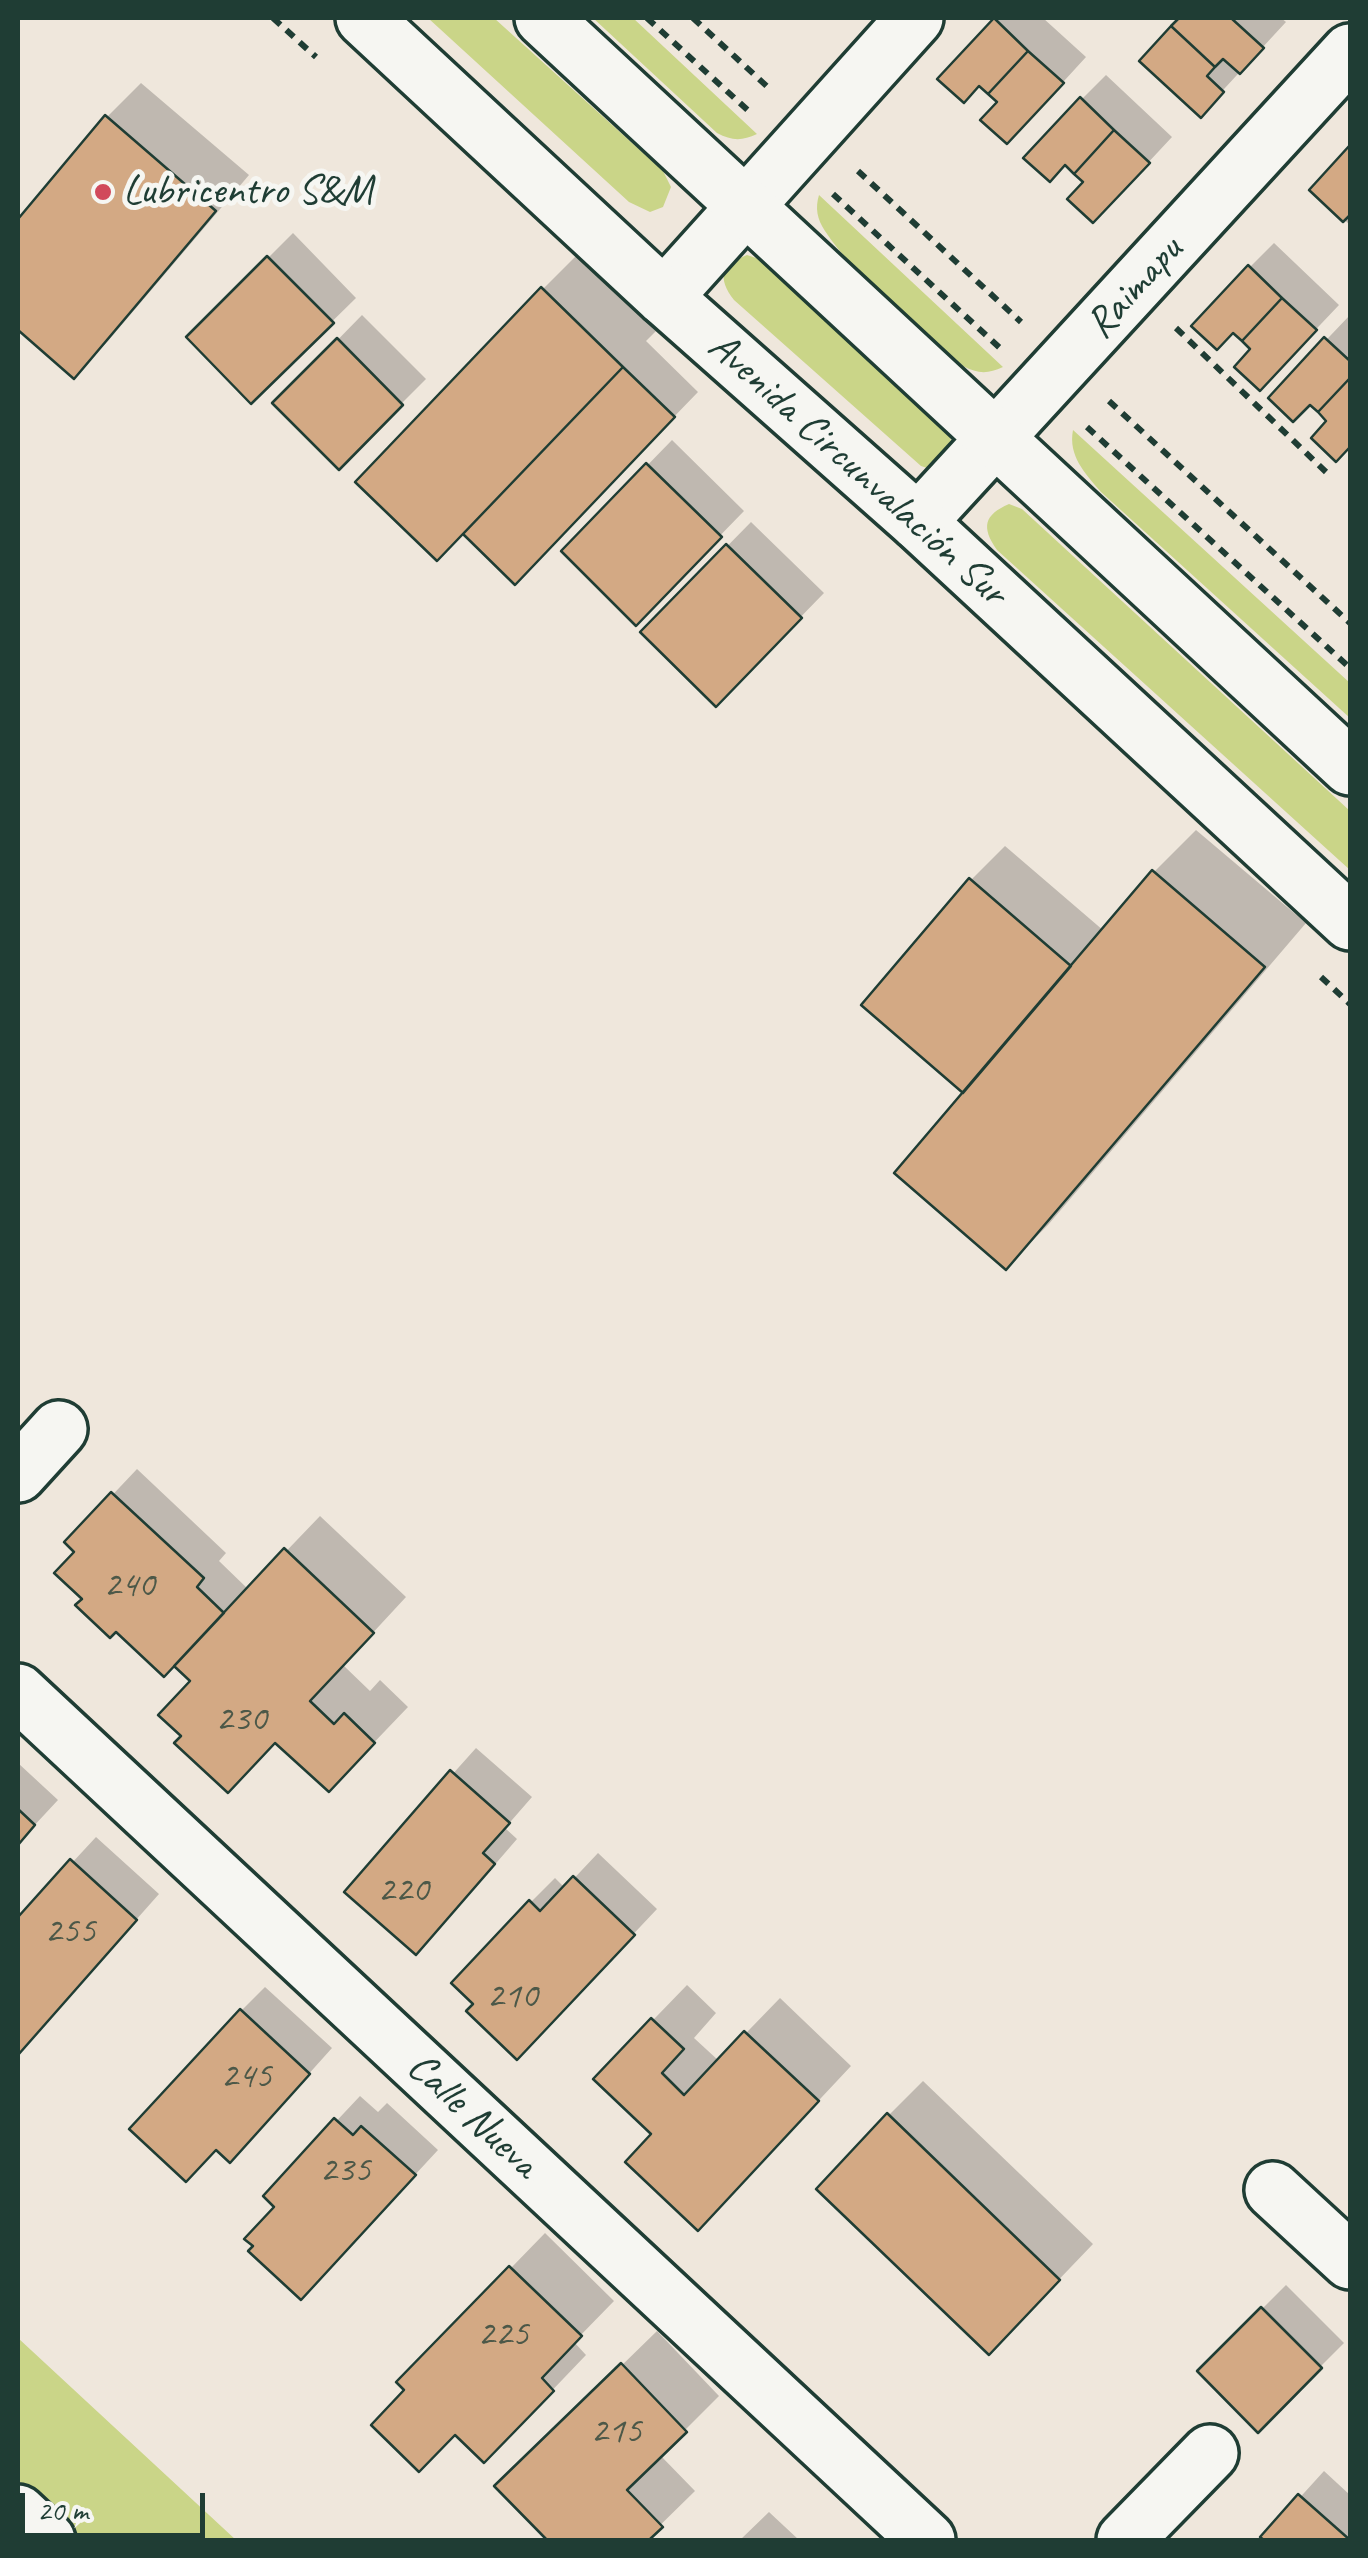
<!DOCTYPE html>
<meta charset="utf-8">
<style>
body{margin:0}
#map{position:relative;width:1368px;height:2558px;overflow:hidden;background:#efe7dc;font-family:Caveat,sans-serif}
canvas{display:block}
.frame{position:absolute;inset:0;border:20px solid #1f3d34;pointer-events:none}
.scale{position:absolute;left:20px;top:2493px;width:185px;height:45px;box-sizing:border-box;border:5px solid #1f3d34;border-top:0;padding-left:12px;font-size:30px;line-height:35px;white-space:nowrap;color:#1f3d34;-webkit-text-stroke:8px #f6f6f2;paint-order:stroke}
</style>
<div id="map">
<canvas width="1368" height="2558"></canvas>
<div class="frame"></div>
<div class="scale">20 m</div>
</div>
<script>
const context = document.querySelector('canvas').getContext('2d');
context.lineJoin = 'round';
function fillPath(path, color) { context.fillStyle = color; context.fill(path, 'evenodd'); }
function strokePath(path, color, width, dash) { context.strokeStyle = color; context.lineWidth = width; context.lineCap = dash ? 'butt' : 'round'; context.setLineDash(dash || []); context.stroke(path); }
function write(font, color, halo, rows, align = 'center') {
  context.font = font + ' Caveat,sans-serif'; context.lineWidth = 10; context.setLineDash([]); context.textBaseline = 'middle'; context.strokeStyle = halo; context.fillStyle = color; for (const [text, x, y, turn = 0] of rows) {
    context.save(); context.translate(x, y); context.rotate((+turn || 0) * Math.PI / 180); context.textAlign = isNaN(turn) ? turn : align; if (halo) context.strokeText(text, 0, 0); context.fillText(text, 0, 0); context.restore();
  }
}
fillPath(new Path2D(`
 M 428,18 L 494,18 L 663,171 L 671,187 L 663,207 L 650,212 L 629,202 Z
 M 593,18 L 633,18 L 757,134 C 742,141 732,141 717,133 Z
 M 819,195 L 1003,367 C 988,374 978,374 963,366 C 922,329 854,276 825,231 C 817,219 815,208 819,195 Z
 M 747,255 L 759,259 L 950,437 L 952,446 L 933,470 L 921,466 L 734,300 C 717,278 721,265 747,255 Z
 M 1073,430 L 1350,683 L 1350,718 L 1101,492 C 1085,473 1068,456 1073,430 Z
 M 1009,504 L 1022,509 L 1350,811 L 1350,870 L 997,550 C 981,527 984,515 1009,504 Z
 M 18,2338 L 236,2540 L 83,2540 L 18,2480 Z`), '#cad588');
fillPath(new Path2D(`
 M 998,18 L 1043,18 L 1086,57 L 1031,117 L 980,83 L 941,79 Z
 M 1182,18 L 1281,18 L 1286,22 L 1200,115 L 1142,61 Z
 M 1106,75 L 1172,137 L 1117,196 L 1086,182 L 1082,99 Z
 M 141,83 L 249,175 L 108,341 L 74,376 L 18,327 L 18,222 L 107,117 Z
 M 1350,149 L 1350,225 L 1312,190 Z
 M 293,233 L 356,298 L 251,401 L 189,337 Z
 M 1274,243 L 1339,305 L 1284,363 L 1253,349 L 1233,330 L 1250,267 Z
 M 577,255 L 656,331 L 646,341 L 698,392 L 515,581 L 463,531 L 543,289 Z
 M 362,315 L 426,379 L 339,466 L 276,403 Z
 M 1350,315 L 1350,444 L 1336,459 L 1330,421 L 1310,402 L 1271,398 Z
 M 672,440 L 744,511 L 636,622 L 564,551 Z
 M 751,522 L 824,593 L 716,704 L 643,632 Z
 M 1196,830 L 1306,923 L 1048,1225 L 1006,1267 L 966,1092 L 971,880 L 1005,846 L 1104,931 L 1154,872 Z
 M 137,1469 L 226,1553 L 219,1561 L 249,1590 L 320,1516 L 406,1597 L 343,1665 L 370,1691 L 380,1680 L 408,1707 L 363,1754 L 276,1740 L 185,1736 L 193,1681 L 174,1663 L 85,1599 L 78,1552 L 68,1542 Z
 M 476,1748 L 532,1797 L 505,1828 L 517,1839 L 440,1928 L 348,1891 Z
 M 18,1763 L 58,1800 L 18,1843 Z
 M 96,1837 L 159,1894 L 18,2053 L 18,1921 Z
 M 598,1853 L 657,1909 L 541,2032 L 531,1902 L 555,1878 L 565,1888 Z
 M 687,1985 L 716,2013 L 694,2038 L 719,2061 L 780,1998 L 851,2066 L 732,2193 L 596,2079 Z
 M 265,1987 L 332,2048 L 254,2135 L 241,2011 Z
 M 923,2081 L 1093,2244 L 1023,2317 L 889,2115 Z
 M 360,2096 L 378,2112 L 387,2103 L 438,2150 L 325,2272 L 266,2196 Z
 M 545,2233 L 614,2301 L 574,2342 L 586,2355 L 519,2425 L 456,2432 L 511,2268 Z
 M 1286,2285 L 1344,2343 L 1258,2429 L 1200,2371 Z
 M 657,2331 L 719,2396 L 660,2455 L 695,2491 L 645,2540 L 551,2540 L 498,2486 Z
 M 1324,2471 L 1350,2495 L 1350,2540 L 1268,2540 L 1264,2537 Z
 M 769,2512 L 799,2540 L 740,2540 Z`), '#0003');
const building = new Path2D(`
 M 994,18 L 1028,51 L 988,94 L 979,86 L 964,103 L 937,79 Z
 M 1179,18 L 1231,18 L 1264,48 L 1240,74 L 1223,59 L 1215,67 L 1171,26 Z
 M 1171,26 L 1215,67 L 1207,76 L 1224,92 L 1201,118 L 1139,61 Z
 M 1028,51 L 1064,83 L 1007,144 L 980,120 L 997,102 L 988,94 Z
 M 1080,97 L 1114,130 L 1074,174 L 1065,165 L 1050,182 L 1023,158 Z
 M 105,115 L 216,211 L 74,379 L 18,330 L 18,219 Z
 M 1114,130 L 1150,163 L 1093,223 L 1067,199 L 1083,182 L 1074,174 Z
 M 1350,145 L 1350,215 L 1343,222 L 1309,190 Z
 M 267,256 L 334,323 L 251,404 L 186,337 Z
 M 1248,265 L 1282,298 L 1242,341 L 1233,333 L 1217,350 L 1191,326 Z
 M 541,287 L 623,367 L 437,561 L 355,482 Z
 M 1282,298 L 1317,330 L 1260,391 L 1234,367 L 1250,349 L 1242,341 Z
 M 1324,337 L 1350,361 L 1350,378 L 1318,412 L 1310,405 L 1293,422 L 1268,398 Z
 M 337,338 L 403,405 L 339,470 L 272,403 Z
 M 623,367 L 675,417 L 515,585 L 463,534 Z
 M 1350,378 L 1350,447 L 1336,462 L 1311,438 L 1326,421 L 1318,412 Z
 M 646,463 L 722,537 L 636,626 L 561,551 Z
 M 726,544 L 802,618 L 716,707 L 640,632 Z
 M 1152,870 L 1265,967 L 1006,1270 L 894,1173 Z
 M 969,878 L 1071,966 L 963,1093 L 861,1005 Z
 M 111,1492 L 204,1578 L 197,1587 L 224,1613 L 164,1677 L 116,1632 L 110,1638 L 75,1605 L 82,1599 L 54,1573 L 74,1552 L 64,1542 Z
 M 284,1548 L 374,1633 L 310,1701 L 334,1724 L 344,1713 L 375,1743 L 329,1792 L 275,1743 L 228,1793 L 174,1743 L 181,1736 L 158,1715 L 190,1681 L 174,1666 Z
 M 450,1770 L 510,1823 L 483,1853 L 495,1864 L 416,1955 L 344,1892 Z
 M 18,1809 L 35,1825 L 18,1845 Z
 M 70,1859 L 137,1920 L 18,2055 L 18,1917 Z
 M 573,1876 L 635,1935 L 517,2060 L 466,2011 L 473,2004 L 451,1983 L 529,1900 L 540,1911 Z
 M 240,2009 L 310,2074 L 230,2163 L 216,2150 L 186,2182 L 129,2129 Z
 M 651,2018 L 684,2049 L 662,2073 L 684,2095 L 744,2031 L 819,2101 L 698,2231 L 625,2162 L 651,2134 L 593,2079 Z
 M 887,2113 L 1060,2280 L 989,2355 L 816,2189 Z
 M 334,2118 L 353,2135 L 361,2126 L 416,2175 L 301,2300 L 248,2251 L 253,2246 L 244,2239 L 274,2207 L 263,2196 Z
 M 509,2266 L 582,2336 L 542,2378 L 554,2391 L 484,2463 L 455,2435 L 419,2472 L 371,2425 L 404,2390 L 396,2382 Z
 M 1261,2307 L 1322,2368 L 1258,2433 L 1197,2371 Z
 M 621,2363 L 687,2432 L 627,2490 L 663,2527 L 649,2540 L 547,2540 L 494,2486 Z
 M 1298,2494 L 1350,2540 L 1264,2540 L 1260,2537 Z`);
fillPath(building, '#d3a984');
strokePath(building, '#1f3d34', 2.5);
const minor = new Path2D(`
 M 664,297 L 915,18
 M 918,522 L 1350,52
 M 18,1474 L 59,1429
 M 18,1692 L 927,2540
 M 1273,2190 L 1350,2261
 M 18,2513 L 47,2540
 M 1125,2540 L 1210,2453`);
const secondary = new Path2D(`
 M 364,18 L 664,297 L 918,522 L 1350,922
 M 543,18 L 1350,767`);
strokePath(minor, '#1f3d34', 62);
strokePath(secondary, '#1f3d34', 62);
strokePath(new Path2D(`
 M 273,18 L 316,57
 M 647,18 L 753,115
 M 693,18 L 772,91
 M 858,171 L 1021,322
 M 833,194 L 1000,348
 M 1176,328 L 1326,472
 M 1109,401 L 1350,623
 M 1087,427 L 1350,668
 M 1321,977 L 1350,1004`), '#1f3d34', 6, [10, 8]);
strokePath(minor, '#f6f6f2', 55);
strokePath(secondary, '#f6f6f2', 55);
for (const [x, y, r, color] of [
 [103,192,10,"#d1495b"]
]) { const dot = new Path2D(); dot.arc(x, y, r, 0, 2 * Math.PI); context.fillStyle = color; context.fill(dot); strokePath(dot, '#f6f6f2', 4); }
write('38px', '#4c5848', null, [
 ["240",129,1586],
 ["230",241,1720],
 ["220",403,1891],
 ["255",70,1932],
 ["210",512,1997],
 ["245",246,2077],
 ["235",345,2171],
 ["225",503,2335],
 ["215",616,2432]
]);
write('42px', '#1f3d34', '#f6f6f2', [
 ["Lubricentro S&M",123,192]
], 'left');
write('42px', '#1f3d34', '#f6f6f2', [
 ["Raimapu",1135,288,-48],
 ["Avenida Circunvalación Sur",857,470,42],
 ["Calle Nueva",472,2116,43]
]);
</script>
